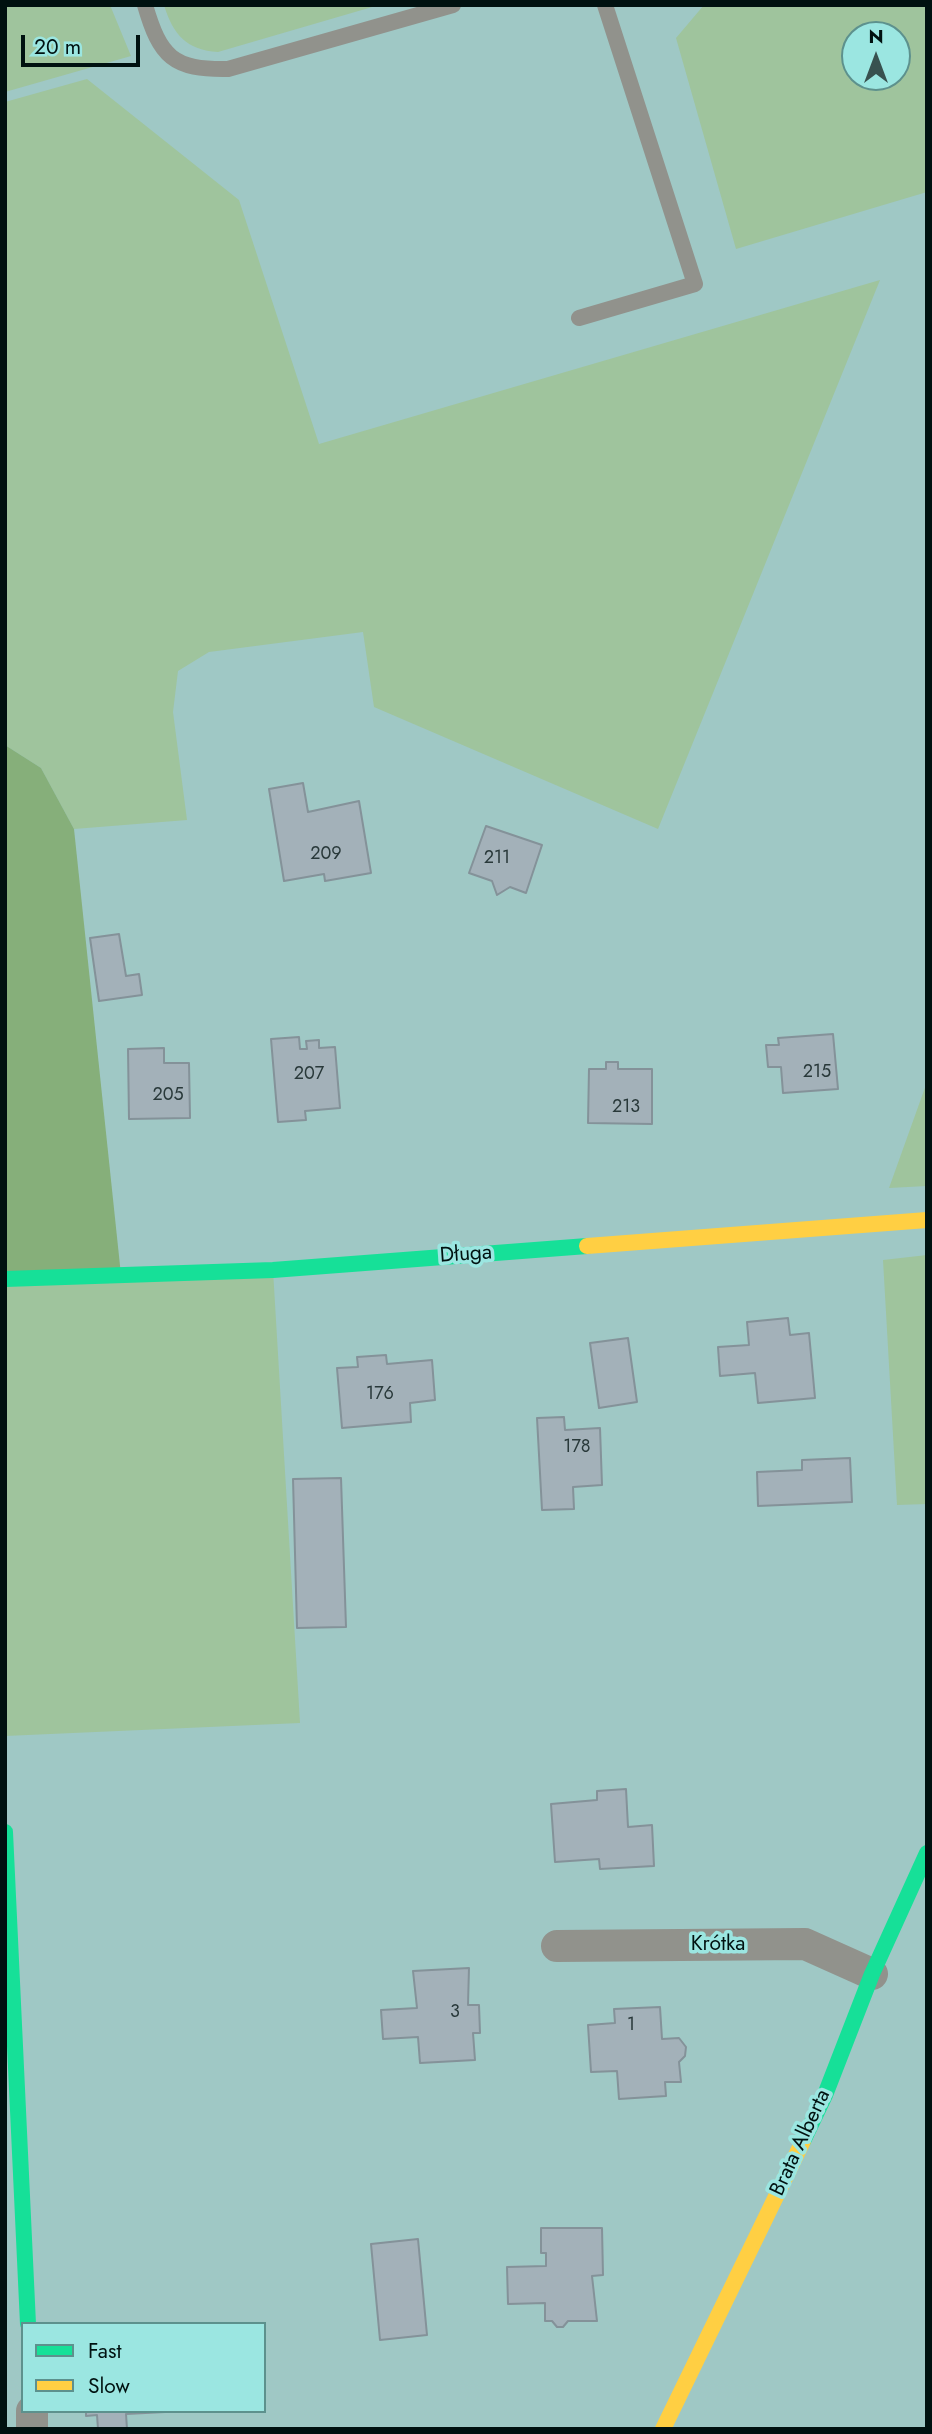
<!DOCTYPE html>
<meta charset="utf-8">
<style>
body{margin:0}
#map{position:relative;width:932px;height:2434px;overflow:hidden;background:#9fc8c5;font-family:Jost,sans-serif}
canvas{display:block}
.frame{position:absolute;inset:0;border:7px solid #001110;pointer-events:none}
.legend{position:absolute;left:21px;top:2322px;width:245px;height:91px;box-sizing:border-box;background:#9be6e1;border:2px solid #5d918d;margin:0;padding:9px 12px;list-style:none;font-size:21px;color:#001110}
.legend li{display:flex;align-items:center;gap:14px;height:35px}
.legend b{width:35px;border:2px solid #5d918d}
.north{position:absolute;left:841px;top:21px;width:70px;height:70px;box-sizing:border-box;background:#9be6e1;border:2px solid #5d918d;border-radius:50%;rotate:0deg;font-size:19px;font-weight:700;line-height:28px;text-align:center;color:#001110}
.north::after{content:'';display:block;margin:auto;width:24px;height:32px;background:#38514f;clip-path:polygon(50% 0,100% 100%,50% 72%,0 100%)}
.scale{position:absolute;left:21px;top:35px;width:119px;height:32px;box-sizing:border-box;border:4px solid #001110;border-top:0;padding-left:9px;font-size:21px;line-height:24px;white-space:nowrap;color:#001110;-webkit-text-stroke:5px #9be6e1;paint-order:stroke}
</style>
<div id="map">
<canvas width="932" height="2434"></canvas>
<div class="frame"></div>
<ul class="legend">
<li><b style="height:9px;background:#16e098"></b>Fast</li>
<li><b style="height:9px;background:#ffcf43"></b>Slow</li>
</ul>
<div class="north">N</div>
<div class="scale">20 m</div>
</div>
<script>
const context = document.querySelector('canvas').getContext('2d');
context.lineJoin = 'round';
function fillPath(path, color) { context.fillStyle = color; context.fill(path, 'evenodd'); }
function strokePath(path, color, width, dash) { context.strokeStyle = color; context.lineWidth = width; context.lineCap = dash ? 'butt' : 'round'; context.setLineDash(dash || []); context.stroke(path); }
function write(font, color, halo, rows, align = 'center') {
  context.font = font + ' Jost,sans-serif'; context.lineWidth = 7; context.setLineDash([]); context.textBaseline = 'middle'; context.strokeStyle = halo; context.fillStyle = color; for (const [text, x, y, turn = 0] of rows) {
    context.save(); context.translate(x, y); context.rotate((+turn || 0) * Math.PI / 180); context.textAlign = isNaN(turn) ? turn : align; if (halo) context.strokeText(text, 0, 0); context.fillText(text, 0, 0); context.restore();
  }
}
fillPath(new Path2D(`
 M 5,5 L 110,5 L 131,56 L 5,92 Z
 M 164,5 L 379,5 L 218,52 C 187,50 173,35 164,5 Z
 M 704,5 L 927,5 L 927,192 L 736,249 L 676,38 ZM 855,35 L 897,35 L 897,77 L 855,77 Z
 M 87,79 L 239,200 L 319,444 L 880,280 L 658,829 L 374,707 L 363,632 L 209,652 L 178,671 L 173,712 L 187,820 L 74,829 L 41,768 L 5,745 L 5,102 Z
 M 927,1082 L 927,1186 L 889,1188 Z
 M 927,1255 L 927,1504 L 897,1505 L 883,1260 Z
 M 273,1270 L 300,1723 L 5,1736 L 5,1279 Z`), '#9fc49d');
fillPath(new Path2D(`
 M 5,745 L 41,768 L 74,829 L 121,1275 L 7,1279 Z`), '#86af7a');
const building = new Path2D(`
 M 303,783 L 308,812 L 359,801 L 371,873 L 325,881 L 324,874 L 284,881 L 269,789 Z
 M 486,826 L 542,845 L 526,893 L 510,887 L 497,895 L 492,881 L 469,873 Z
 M 119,934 L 126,976 L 139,974 L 142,995 L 99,1001 L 90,938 Z
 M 833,1034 L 838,1089 L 783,1093 L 781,1067 L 768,1067 L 766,1045 L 779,1045 L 778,1038 Z
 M 299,1037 L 300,1049 L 307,1049 L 306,1041 L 319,1040 L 319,1048 L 335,1047 L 340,1108 L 305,1111 L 306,1120 L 278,1122 L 271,1039 Z
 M 164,1048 L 164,1063 L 189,1063 L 190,1118 L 129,1119 L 128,1049 Z
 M 606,1062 L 618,1062 L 618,1069 L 652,1069 L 652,1124 L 588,1123 L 589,1069 L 606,1069 Z
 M 788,1318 L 790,1335 L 809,1333 L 815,1398 L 758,1403 L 755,1373 L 720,1376 L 718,1347 L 749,1345 L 747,1322 Z
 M 628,1338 L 637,1402 L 599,1408 L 590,1343 Z
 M 386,1355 L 387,1364 L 432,1360 L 435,1400 L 410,1403 L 411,1422 L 342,1428 L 337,1368 L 358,1367 L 357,1357 Z
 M 564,1417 L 565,1430 L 600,1428 L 602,1485 L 573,1487 L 574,1509 L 542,1510 L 537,1418 Z
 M 850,1458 L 852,1502 L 758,1506 L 757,1472 L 802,1470 L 802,1460 Z
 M 341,1478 L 346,1627 L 297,1628 L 293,1479 Z
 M 626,1789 L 628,1827 L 652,1825 L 654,1866 L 600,1869 L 599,1859 L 555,1862 L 551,1804 L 597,1800 L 597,1791 Z
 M 469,1968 L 468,2005 L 479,2005 L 480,2033 L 473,2033 L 475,2060 L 420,2063 L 418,2037 L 383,2039 L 381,2010 L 417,2008 L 413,1971 Z
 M 660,2007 L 662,2039 L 679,2038 L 686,2047 L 685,2056 L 679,2062 L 681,2082 L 665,2082 L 666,2096 L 619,2099 L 617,2071 L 591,2072 L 588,2025 L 615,2023 L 614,2009 Z
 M 541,2228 L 602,2228 L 603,2275 L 592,2276 L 597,2321 L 568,2321 L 563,2327 L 557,2327 L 552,2321 L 545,2321 L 545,2303 L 508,2304 L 507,2267 L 546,2266 L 546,2253 L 541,2253 Z
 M 418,2239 L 427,2335 L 380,2340 L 371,2244 Z
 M 86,2411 L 165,2411 L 165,2412 L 126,2414 L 127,2429 L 98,2429 L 97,2415 L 86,2416 Z`);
fillPath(building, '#a3b1b9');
strokePath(building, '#849299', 2);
strokePath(new Path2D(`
 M 145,5 C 160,57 173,70 228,69 L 453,5
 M 579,318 L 695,284 L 605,5`), '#91928c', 16);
strokePath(new Path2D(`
 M 557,1946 L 805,1944 L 872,1974
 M 32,2411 L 32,2429`), '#91928c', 32);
strokePath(new Path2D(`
 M 5,1279 L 273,1270 L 587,1246
 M 5,1832 L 28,2324
 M 803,2141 L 825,2095 L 872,1974 L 927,1853`), '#16e098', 16);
strokePath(new Path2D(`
 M 587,1246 L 927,1220
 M 663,2429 L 803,2141`), '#ffcf43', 16);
write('18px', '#29393a', null, [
 ["209",326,855],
 ["211",497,859],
 ["215",817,1073],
 ["207",309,1075],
 ["205",168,1096],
 ["213",626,1108],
 ["176",380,1395],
 ["178",577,1448],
 ["3",455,2013],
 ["1",631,2026]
]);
write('21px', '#001110', '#9be6e1', [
 ["Długa",466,1255,-4],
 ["Krótka",718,1945],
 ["Brata Alberta",801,2143,-65]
]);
</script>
